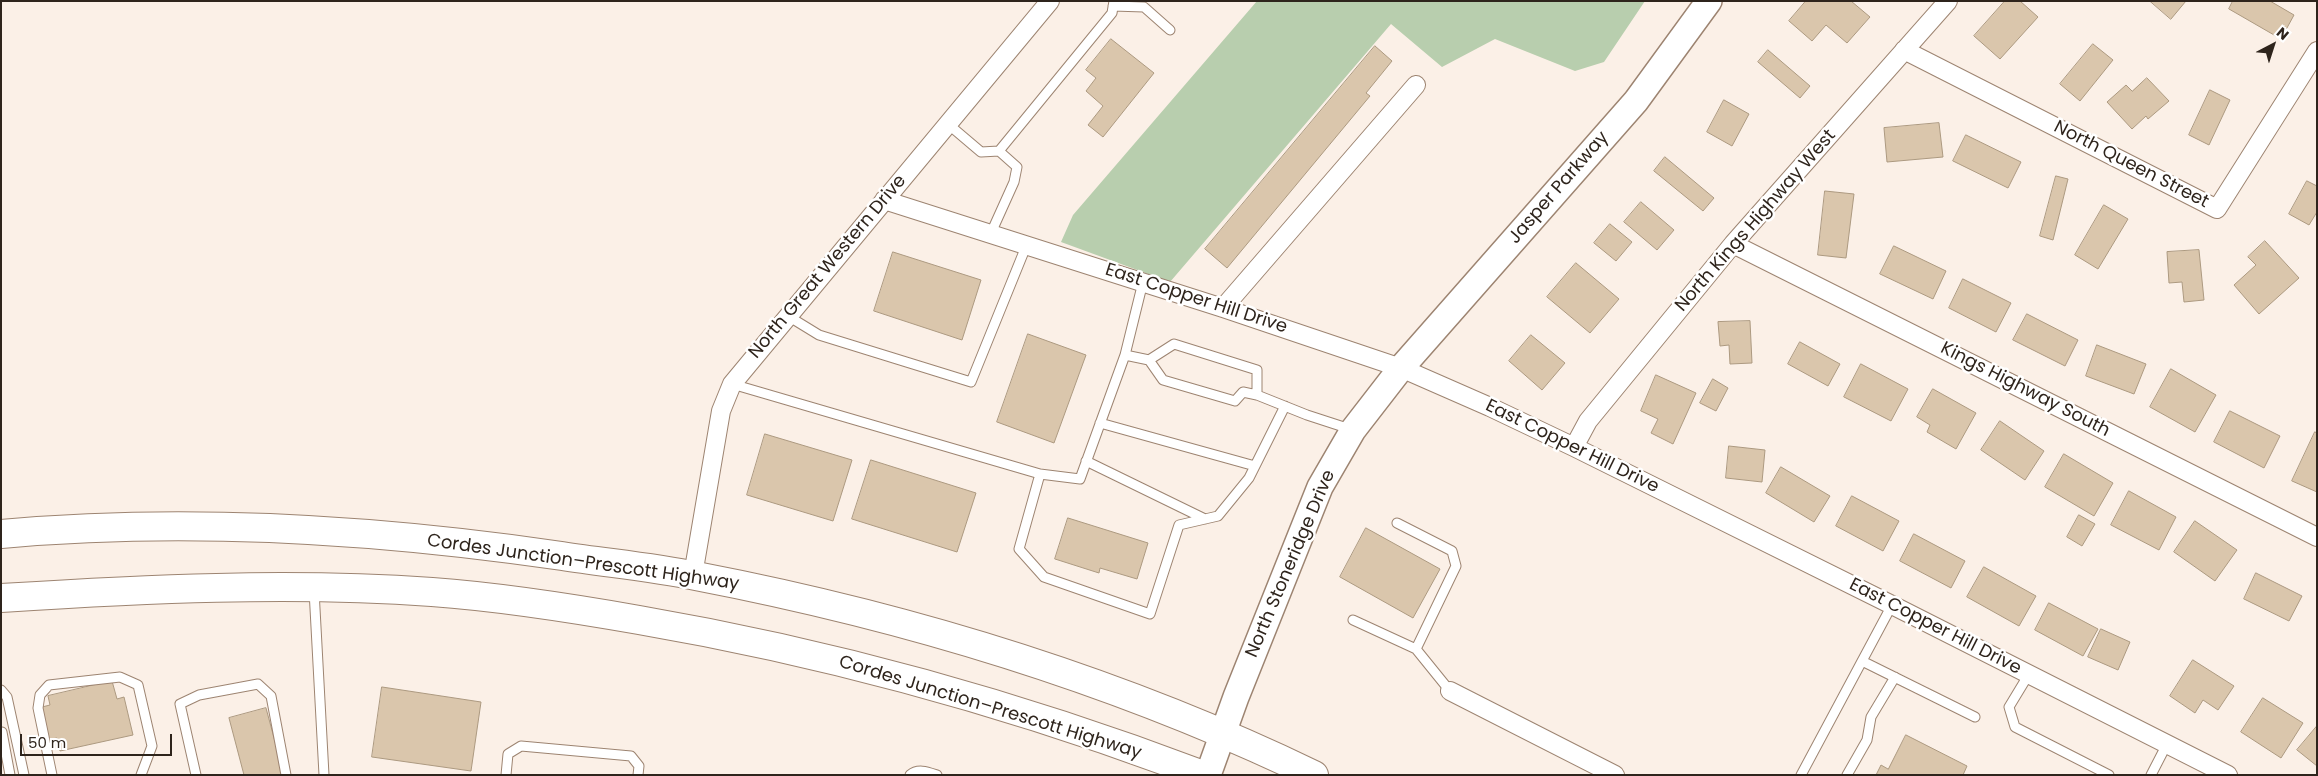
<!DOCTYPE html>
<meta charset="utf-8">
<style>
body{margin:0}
#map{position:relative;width:2318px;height:776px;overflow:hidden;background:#fbf0e7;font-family:Poppins,sans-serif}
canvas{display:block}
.frame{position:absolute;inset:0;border:2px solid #2e241c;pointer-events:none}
.north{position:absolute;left:2248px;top:20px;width:50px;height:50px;-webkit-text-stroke:4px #fff;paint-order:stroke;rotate:40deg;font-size:14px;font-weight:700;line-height:20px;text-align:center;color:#2e241c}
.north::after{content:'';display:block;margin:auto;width:18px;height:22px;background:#2e241c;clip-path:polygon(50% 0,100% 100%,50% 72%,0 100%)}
.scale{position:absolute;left:20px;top:734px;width:152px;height:22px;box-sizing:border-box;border:2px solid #2e241c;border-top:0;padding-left:6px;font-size:15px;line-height:18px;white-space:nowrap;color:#2e241c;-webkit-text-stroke:4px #fff;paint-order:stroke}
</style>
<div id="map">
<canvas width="2318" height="776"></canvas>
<div class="frame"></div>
<div class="north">N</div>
<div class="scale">50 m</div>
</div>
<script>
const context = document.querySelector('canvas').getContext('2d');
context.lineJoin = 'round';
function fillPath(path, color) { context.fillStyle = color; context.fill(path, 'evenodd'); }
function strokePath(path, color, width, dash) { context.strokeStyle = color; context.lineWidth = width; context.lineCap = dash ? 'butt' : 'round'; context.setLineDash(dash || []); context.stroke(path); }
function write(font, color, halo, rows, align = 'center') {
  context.font = font + ' Poppins,sans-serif'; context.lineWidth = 5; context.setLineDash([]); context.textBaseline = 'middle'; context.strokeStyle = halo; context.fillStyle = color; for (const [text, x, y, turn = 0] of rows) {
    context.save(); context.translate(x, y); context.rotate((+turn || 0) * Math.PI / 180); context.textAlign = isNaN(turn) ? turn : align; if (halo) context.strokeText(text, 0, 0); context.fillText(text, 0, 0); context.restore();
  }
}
fillPath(new Path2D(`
 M 1257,1 L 1645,1 L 1604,62 L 1575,71 L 1495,39 L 1442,67 L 1391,24 L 1170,282 L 1061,242 L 1073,215 Z`), '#b8ceae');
const building = new Path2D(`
 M 1806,1 L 1851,1 L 1870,17 L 1847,43 L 1826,25 L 1812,41 L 1789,21 Z
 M 2005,1 L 2020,1 L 2038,17 L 2000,59 L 1974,36 Z
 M 2150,1 L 2186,1 L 2171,19 Z
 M 2233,1 L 2270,1 L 2294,15 L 2281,39 L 2229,9 Z
 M 1111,39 L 1154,73 L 1103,137 L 1088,125 L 1103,106 L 1086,91 L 1096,78 L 1086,70 Z
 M 2093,44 L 2113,60 L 2080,101 L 2060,84 Z
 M 1375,46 L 1392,61 L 1366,93 L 1370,96 L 1227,268 L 1205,249 Z
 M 1768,50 L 1810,86 L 1800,98 L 1758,62 Z
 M 2147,78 L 2169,101 L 2148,119 L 2146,116 L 2132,129 L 2107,102 L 2126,85 L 2132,91 Z
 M 2210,90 L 2230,100 L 2209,145 L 2189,135 Z
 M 1724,100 L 1749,114 L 1732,146 L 1707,132 Z
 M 1939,123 L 1943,157 L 1887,162 L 1884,128 Z
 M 1966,135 L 2021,162 L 2008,188 L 1953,161 Z
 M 1665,157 L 1714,198 L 1703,211 L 1654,171 Z
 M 2056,176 L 2068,179 L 2053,240 L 2040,236 Z
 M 2307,181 L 2317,186 L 2317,212 L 2309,225 L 2289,214 Z
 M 1825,191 L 1854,194 L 1846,258 L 1818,255 Z
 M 1641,202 L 1674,230 L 1657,250 L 1624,222 Z
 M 2104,205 L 2128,219 L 2098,269 L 2075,255 Z
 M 1610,224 L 1632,242 L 1616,261 L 1594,243 Z
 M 2265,241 L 2299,278 L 2259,314 L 2234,285 L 2256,265 L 2248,257 Z
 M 1894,246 L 1946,271 L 1933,299 L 1880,274 Z
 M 2199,250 L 2204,300 L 2184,302 L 2182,282 L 2169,283 L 2167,252 Z
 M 893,252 L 981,280 L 962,340 L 874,311 Z
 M 1576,263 L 1619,299 L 1590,333 L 1547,297 Z
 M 1963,279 L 2011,303 L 1996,332 L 1949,308 Z
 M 2027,314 L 2078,340 L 2065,366 L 2013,340 Z
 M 1750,321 L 1752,363 L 1730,364 L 1729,345 L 1720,346 L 1718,322 Z
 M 1028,334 L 1086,355 L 1054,443 L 997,422 Z
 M 1531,335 L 1565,363 L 1542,390 L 1509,361 Z
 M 1800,342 L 1840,364 L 1828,386 L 1788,364 Z
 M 2097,345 L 2146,364 L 2134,394 L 2086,376 Z
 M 1861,364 L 1908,389 L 1891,421 L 1844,397 Z
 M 2171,369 L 2216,395 L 2195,432 L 2150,407 Z
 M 1656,375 L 1696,393 L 1673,444 L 1651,433 L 1658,419 L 1641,411 Z
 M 1713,379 L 1728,388 L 1716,411 L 1700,403 Z
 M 1933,389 L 1976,413 L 1956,449 L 1927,432 L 1930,425 L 1917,417 Z
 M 2230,411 L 2280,436 L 2264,468 L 2214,442 Z
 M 2000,421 L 2044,451 L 2025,480 L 1981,450 Z
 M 2315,432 L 2317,433 L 2317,492 L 2292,481 Z
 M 765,434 L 852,460 L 833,521 L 747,495 Z
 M 1729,446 L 1765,450 L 1762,482 L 1726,478 Z
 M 2064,454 L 2113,483 L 2094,516 L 2045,487 Z
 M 871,460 L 976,493 L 957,552 L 852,519 Z
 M 1781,467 L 1830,496 L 1814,522 L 1766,493 Z
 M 2129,491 L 2176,517 L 2159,550 L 2111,525 Z
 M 1852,496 L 1899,521 L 1883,551 L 1836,526 Z
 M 2079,515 L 2095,524 L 2082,546 L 2067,537 Z
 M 1068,518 L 1148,543 L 1137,579 L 1100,568 L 1099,573 L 1055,559 Z
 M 2195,521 L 2237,550 L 2215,581 L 2174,552 Z
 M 1366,528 L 1440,569 L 1413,618 L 1340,577 Z
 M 1914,534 L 1965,561 L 1951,588 L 1900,561 Z
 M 1984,567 L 2036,596 L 2019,626 L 1967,597 Z
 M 2256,573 L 2302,596 L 2289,621 L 2244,599 Z
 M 2049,603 L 2098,629 L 2083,656 L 2035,630 Z
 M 2101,629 L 2130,642 L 2118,670 L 2088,657 Z
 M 2193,660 L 2234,686 L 2218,710 L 2203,700 L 2195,713 L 2170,696 Z
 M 112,681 L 117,699 L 124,697 L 133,735 L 60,751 L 57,738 L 46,740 L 38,708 L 50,705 L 48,696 Z
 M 382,687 L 481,702 L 471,771 L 372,757 Z
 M 2263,698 L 2303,723 L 2281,758 L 2241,732 Z
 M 266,708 L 284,775 L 244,775 L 229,718 Z
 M 2317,726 L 2317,766 L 2297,750 Z
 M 1906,735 L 1967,766 L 1963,775 L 1876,775 L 1881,765 L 1888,769 Z`);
fillPath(building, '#dac6ac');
strokePath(building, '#ac9980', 1);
const lane = new Path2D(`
 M 1113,6 L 1144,7 L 1170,30
 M 948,124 L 981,152 L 999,151 L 1112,13 L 1114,1
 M 991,233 L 1014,182 L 1017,167 L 999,151
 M 1143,282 L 1125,355 L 1149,360 L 1174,344 L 1257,370 L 1257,395 L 1307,415 L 1350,429
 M 788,316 L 819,335 L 971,382 L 1027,244
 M 1125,355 L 1080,479 L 1040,474 L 1019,549 L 1044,577 L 1150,614 L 1179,525 L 1218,516 L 1249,478 L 1285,406
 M 1149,360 L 1163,380 L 1235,401 L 1243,392 L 1257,395
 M 732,384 L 1040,474
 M 1100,423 L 1255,466
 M 1086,461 L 1205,519
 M 1397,523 L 1452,551 L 1456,566 L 1416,649 L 1450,691
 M 314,590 L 324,775
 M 1353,620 L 1416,649
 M 1862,661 L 1975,717
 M 2029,674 L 2009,707 L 2015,727 L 2109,775
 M 1,690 L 7,697 L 24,775
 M 2,732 L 10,775
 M 52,775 L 38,708 L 40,695 L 49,685 L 120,677 L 138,685 L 152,746 L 141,775
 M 196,775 L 180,704 L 199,695 L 258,684 L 271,696 L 286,775
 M 506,775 L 508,754 L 521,746 L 631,756 L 639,766 L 638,775
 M 910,775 C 918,768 928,772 937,775
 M 1801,775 L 1892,605
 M 1847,775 L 1867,740 L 1871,717 L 1895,677
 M 2151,775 L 2167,744`);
const street = new Path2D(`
 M 1904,50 L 2217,209 L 2317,51
 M 884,200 L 1223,308 L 1401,368 L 1490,407 L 1574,447 L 1892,605 L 2228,775
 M 1733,244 L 2317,537
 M 1223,308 L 1416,85
 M 1574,447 L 1588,421 L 1733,244 L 1948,1
 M 693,575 L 721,411 L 732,384 L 1050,1
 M 1450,691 L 1615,775`);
const secondary = new Path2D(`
 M 1208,775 L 1236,697 L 1320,487 L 1353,430 L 1401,368 L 1636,101 L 1709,1`);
const primary = new Path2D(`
 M 1,534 C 188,517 377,529 562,556 C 607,563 652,567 696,576 C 909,617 1119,681 1314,775
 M 1,598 C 144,589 289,582 432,592 C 501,597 571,608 639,620 C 831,653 1021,706 1203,775`);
strokePath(lane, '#9d8471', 11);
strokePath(street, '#9d8471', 20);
strokePath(secondary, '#9d8471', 28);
strokePath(primary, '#9d8471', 30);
strokePath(lane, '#fff', 9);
strokePath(street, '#fff', 18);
strokePath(secondary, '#fff', 25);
strokePath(primary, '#fff', 28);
write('18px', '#2e241c', '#fff', [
 ["North Queen Street",2131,165,27],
 ["Jasper Parkway",1559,188,-49],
 ["North Kings Highway West",1756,221,-49],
 ["North Great Western Drive",828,267,-50],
 ["East Copper Hill Drive",1196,299,18],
 ["Kings Highway South",2025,390,27],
 ["East Copper Hill Drive",1572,447,26],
 ["Cordes Junction–Prescott Highway",583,563,8],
 ["North Stoneridge Drive",1291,564,-67],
 ["East Copper Hill Drive",1935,627,27],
 ["Cordes Junction–Prescott Highway",990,708,17]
]);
</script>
